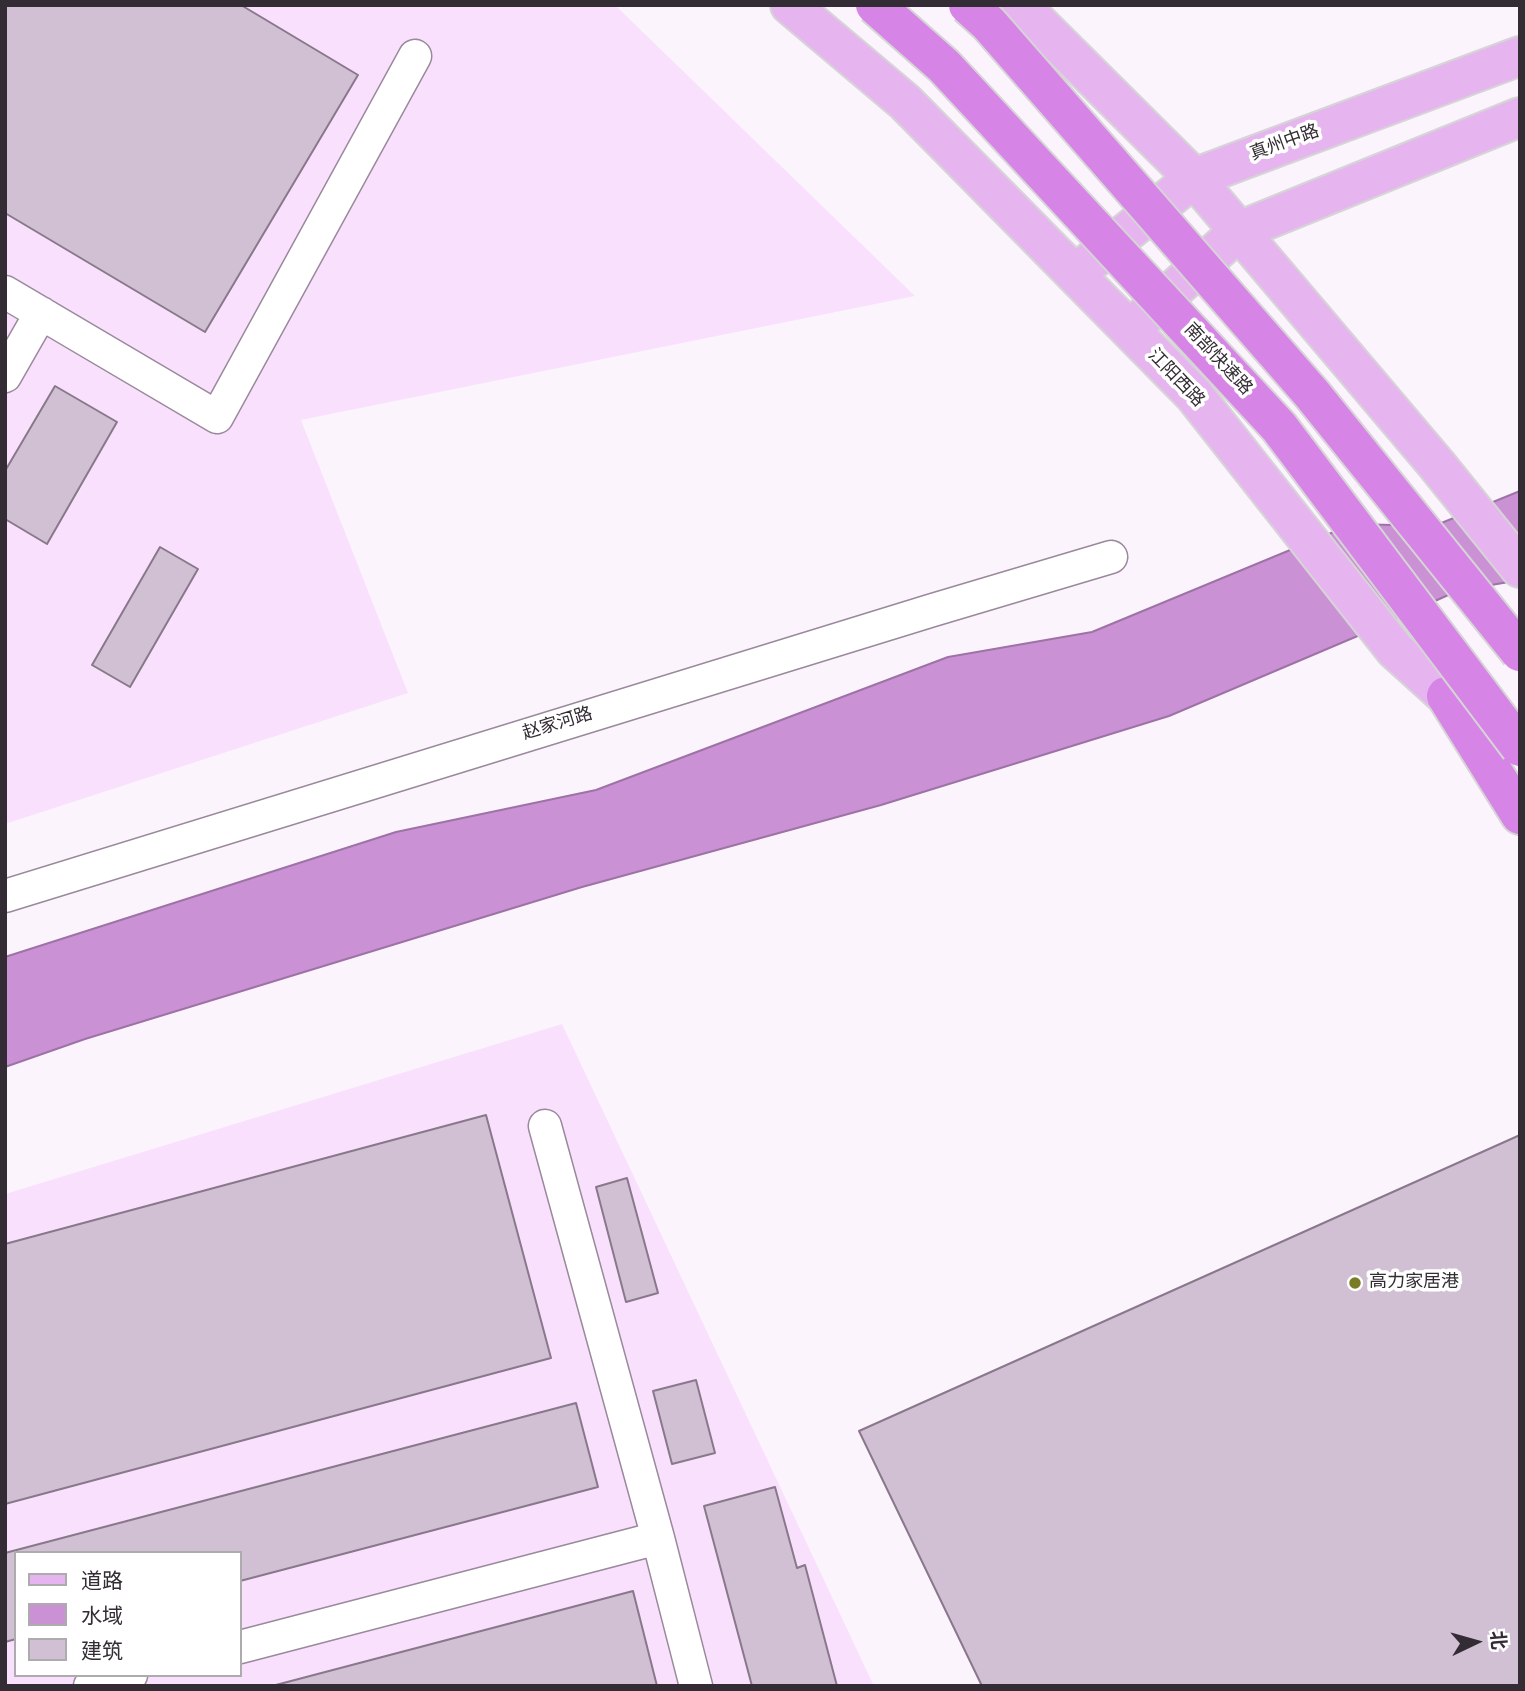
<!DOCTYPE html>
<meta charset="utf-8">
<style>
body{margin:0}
#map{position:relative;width:1525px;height:1691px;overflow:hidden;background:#fcf4fd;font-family:Overpass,"Noto Sans SC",sans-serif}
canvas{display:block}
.frame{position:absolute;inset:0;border:7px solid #332c34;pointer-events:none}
.legend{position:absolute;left:14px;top:1551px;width:228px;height:126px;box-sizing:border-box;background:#fff;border:2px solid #adabae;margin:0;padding:9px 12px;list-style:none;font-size:21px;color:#332c34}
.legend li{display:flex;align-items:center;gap:14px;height:35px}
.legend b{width:35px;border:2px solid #adabae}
.north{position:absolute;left:1441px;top:1607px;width:70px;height:70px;-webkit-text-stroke:5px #fff;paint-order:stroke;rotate:85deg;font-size:19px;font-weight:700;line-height:28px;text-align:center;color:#332c34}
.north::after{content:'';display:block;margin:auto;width:24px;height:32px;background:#332c34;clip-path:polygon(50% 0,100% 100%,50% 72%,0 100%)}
</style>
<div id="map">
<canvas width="1525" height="1691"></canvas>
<div class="frame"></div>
<ul class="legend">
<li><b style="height:9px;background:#e6b5ef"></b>道路</li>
<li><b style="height:19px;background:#cb91d5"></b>水域</li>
<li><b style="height:19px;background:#d1bfd4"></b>建筑</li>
</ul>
<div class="north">北</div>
</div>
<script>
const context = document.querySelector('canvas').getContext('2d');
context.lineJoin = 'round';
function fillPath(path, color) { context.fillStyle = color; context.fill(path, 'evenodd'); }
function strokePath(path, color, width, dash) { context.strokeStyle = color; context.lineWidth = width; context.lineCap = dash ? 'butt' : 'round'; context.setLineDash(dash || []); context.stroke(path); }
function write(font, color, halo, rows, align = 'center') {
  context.font = font + ' Overpass,"Noto Sans SC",sans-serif'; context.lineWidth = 7; context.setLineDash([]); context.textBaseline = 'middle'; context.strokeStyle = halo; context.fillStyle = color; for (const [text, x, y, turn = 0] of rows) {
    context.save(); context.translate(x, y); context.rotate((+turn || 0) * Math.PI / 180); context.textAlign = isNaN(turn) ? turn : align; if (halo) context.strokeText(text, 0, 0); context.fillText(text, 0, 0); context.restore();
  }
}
fillPath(new Path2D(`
 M 5,5 L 615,5 L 915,296 L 301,420 L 408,693 L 5,824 Z
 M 562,1024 L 874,1686 L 5,1686 L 5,1194 ZM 16,1553 L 240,1553 L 240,1675 L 16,1675 Z`), '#f9e1fd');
const water = new Path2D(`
 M 1520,491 L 1520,580 L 1457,591 L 1367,632 L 1169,716 L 881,805 L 582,887 L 85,1039 L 5,1067 L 5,957 L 396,832 L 596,790 L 948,657 L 1092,632 L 1353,524 L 1434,526 Z`);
fillPath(water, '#cb91d5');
strokePath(water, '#9d73a5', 2);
const building = new Path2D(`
 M 5,5 L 241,5 L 358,75 L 205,332 L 5,213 Z
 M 55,386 L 117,422 L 47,544 L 5,519 L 5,471 Z
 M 160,547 L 198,569 L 130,687 L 92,665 Z
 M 486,1115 L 551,1358 L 5,1504 L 5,1244 Z
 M 1520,1135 L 1520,1686 L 982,1686 L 859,1431 Z
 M 627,1178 L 658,1293 L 626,1302 L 596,1187 Z
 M 696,1380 L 715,1453 L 672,1464 L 653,1391 Z
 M 576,1403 L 598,1487 L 240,1581 L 240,1553 L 16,1553 L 16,1639 L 5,1642 L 5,1553 Z
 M 775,1487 L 797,1568 L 805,1565 L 837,1686 L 752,1686 L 704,1506 Z
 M 633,1591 L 657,1686 L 272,1686 Z`);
fillPath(building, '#d1bfd4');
strokePath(building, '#89788b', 2);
const minor = new Path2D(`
 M 5,292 L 217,417 L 415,56
 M 5,376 L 41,313
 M 5,896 L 933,610 L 1111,557
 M 545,1126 L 658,1538 L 696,1686
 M 240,1647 L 658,1538
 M 90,1686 L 131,1675`);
const major = new Path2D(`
 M 790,5 L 905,102 L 1194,395 L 1395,650 L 1446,696 L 1466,722
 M 1020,5 L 1194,178 L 1437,465 L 1520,568
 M 1085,266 L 1194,178 L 1520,56
 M 1138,322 L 1239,231 L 1520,117`);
const highway = new Path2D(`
 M 1446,696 L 1520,815`);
strokePath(minor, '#9a899c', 35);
strokePath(major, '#d6d5d6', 42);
strokePath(highway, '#d6d5d6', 42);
strokePath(minor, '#fff', 32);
strokePath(major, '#e6b5ef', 38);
strokePath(highway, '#d684e5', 38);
const highwayBridge = new Path2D(`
 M 875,5 L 944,66 L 1279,427 L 1520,747
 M 968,5 L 989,24 L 1312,394 L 1520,652`);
strokePath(highwayBridge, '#d6d5d6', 42, []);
strokePath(highwayBridge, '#d684e5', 38);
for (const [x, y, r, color] of [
 [1355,1283,7,"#797c25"]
]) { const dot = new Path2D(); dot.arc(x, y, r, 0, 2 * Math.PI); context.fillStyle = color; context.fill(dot); strokePath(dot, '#fff', 2.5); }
write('18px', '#332c34', '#fff', [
 ["真州中路",1285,144,-20],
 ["南部快速路",1217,360,47],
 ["江阳西路",1175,379,46],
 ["赵家河路",558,725,-17]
]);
write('18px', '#332c34', '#fff', [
 ["高力家居港",1369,1283]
], 'left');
</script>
